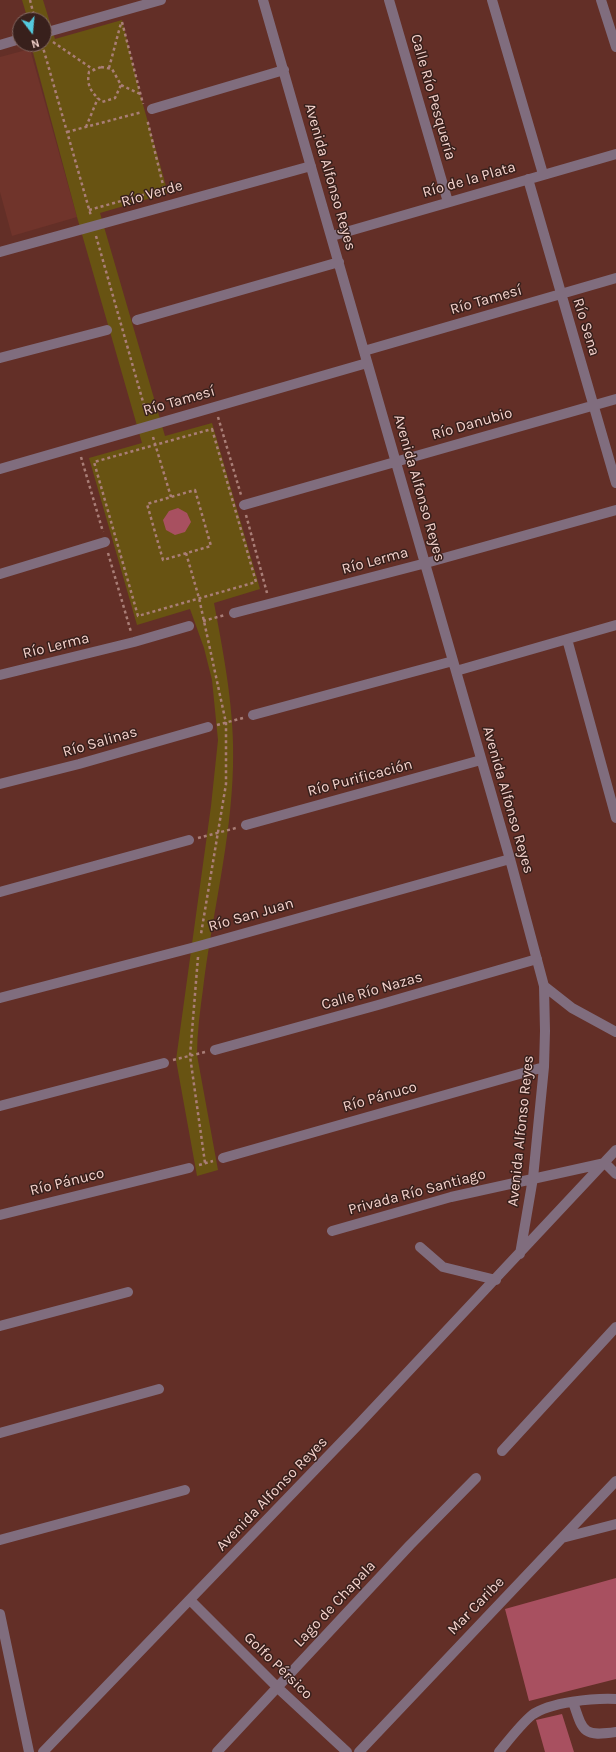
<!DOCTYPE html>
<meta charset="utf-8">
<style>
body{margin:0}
#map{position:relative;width:616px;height:1752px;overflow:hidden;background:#632f27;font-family:Karla,sans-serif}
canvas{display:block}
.north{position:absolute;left:12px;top:12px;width:40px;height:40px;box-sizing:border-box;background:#38201c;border:1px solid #846863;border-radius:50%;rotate:164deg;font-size:11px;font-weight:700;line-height:16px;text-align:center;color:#f5d3cd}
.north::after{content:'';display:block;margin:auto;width:14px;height:18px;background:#54cade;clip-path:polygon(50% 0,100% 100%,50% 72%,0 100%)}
</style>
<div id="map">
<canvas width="616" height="1752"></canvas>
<div class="north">N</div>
</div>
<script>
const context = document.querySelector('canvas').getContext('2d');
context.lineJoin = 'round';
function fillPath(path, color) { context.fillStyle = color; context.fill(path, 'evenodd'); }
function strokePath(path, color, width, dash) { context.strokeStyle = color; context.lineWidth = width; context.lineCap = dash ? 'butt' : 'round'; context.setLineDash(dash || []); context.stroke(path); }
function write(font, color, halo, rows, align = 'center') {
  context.font = font + ' Karla,sans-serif'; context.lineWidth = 3; context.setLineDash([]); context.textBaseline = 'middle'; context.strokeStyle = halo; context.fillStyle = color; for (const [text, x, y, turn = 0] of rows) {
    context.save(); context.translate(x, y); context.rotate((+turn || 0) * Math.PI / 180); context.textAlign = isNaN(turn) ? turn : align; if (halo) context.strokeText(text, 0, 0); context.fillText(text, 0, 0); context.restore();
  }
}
fillPath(new Path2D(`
 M 30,49 L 77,217 L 12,236 L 0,192 L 0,57 Z`), '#70342b');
fillPath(new Path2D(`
 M 22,0 L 43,0 L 55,39 L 122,20 L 140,94 L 168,193 L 100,213 L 165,436 L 212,423 L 260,589 L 214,603 C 224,656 235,712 233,767 C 231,842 212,915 203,989 C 200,1011 197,1033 197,1055 L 218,1170 L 197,1176 L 176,1060 L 211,806 L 218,740 L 212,680 L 204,648 L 190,609 L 137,625 L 89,458 L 142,443 L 77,217 L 31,45 L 44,44 L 44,20 L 28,20 Z`), '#685312');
fillPath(new Path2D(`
 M 178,508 L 187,513 L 191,522 L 185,532 L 175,535 L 166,530 L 163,520 L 169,511 Z
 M 616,1578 L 616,1679 L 529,1701 L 505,1609 Z
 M 562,1714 L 574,1752 L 545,1752 L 536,1720 Z`), '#a85060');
strokePath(new Path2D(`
 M 30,0 L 35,20
 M 122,22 L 143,104
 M 53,42 L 94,70
 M 42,44 L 91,216
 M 101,67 L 112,69 L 121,85 L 115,98 L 102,102 C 92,93 86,86 89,72 Z
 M 109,68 L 121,23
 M 121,85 L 140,94
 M 86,127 L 98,98
 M 67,132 L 142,112
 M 89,210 L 164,189 L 147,119
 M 96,236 L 147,416
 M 218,417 L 241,495
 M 212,429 L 256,582 L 138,616 L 94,462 Z
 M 153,437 L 171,497
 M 81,457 L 103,532
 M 195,490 L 211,546 L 163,560 L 147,504 Z
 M 246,515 L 267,593
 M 108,553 L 131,632
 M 186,553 L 199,598 L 226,723 L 226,784 L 201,934
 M 203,621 L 225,615
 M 217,725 L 243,718
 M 198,838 L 236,828
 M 198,957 L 190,1056 L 205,1163
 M 173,1060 L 205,1052
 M 199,1165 L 213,1161`), '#a97e77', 2.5, [3, 3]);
strokePath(new Path2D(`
 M 263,0 L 510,859 L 544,986 L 545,1031 L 544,1067 L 533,1178 L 520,1254
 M 389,0 L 448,202
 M 492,0 L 543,174
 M 601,0 L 616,47
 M 44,33 L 161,0
 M 0,45 L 20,39
 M 152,109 L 284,70
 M 528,179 L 616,483
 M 332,236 L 616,154
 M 0,252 L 311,166
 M 137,320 L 339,262
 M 364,351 L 616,278
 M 0,358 L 107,330
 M 0,469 L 367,363
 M 244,505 L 616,399
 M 0,574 L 105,542
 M 234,613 L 426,563 L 616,510
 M 567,639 L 616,818
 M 456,671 L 616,625
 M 0,675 L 134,642 L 189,626
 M 253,715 L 453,661
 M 0,784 L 79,764 L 208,727
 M 246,825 L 481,760
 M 0,892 L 189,840
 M 544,986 L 572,1008 L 616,1032
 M 0,998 L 199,946 L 510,859
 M 215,1050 L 378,1005 L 537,959
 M 0,1106 L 164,1063
 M 223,1158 L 544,1067
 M 0,1215 L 189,1168
 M 332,1231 L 451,1197 L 605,1163 L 616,1174
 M 420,1247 L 443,1267 L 496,1280
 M 0,1326 L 128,1292
 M 0,1433 L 159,1389
 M 502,1451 L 616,1327
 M 562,1538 L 616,1524
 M 0,1540 L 185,1490
 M 190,1600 L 278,1688 L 347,1752
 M 0,1614 L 29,1752
 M 573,1702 C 583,1732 583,1737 616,1732
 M 43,1752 L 358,1425 L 616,1150
 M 217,1752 L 410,1545 L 476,1478
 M 359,1752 L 616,1481
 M 499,1752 C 508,1741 521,1724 532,1715 C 550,1702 594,1698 616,1699`), '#806d7e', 10);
write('15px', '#f5d3cd', '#38201c', [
 ["Calle Río Pesquería",433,97,74],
 ["Avenida Alfonso Reyes",330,177,74],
 ["Río de la Plata",469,180,-16],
 ["Río Verde",152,194,-16],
 ["Río Tamesí",486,300,-16],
 ["Río Sena",586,327,73],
 ["Río Tamesí",179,401,-16],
 ["Río Danubio",472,424,-16],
 ["Avenida Alfonso Reyes",419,488,74],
 ["Río Lerma",375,561,-15],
 ["Río Lerma",56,646,-14],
 ["Río Salinas",100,742,-16],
 ["Río Purificación",360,778,-15],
 ["Avenida Alfonso Reyes",508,800,74],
 ["Río San Juan",251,915,-16],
 ["Calle Río Nazas",372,991,-16],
 ["Río Pánuco",380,1097,-16],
 ["Avenida Alfonso Reyes",521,1131,-84],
 ["Río Pánuco",67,1182,-14],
 ["Privada Río Santiago",417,1192,-15],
 ["Avenida Alfonso Reyes",272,1494,-46],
 ["Lago de Chapala",335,1604,-47],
 ["Mar Caribe",476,1606,-46],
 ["Golfo Pérsico",278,1666,44]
]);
</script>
